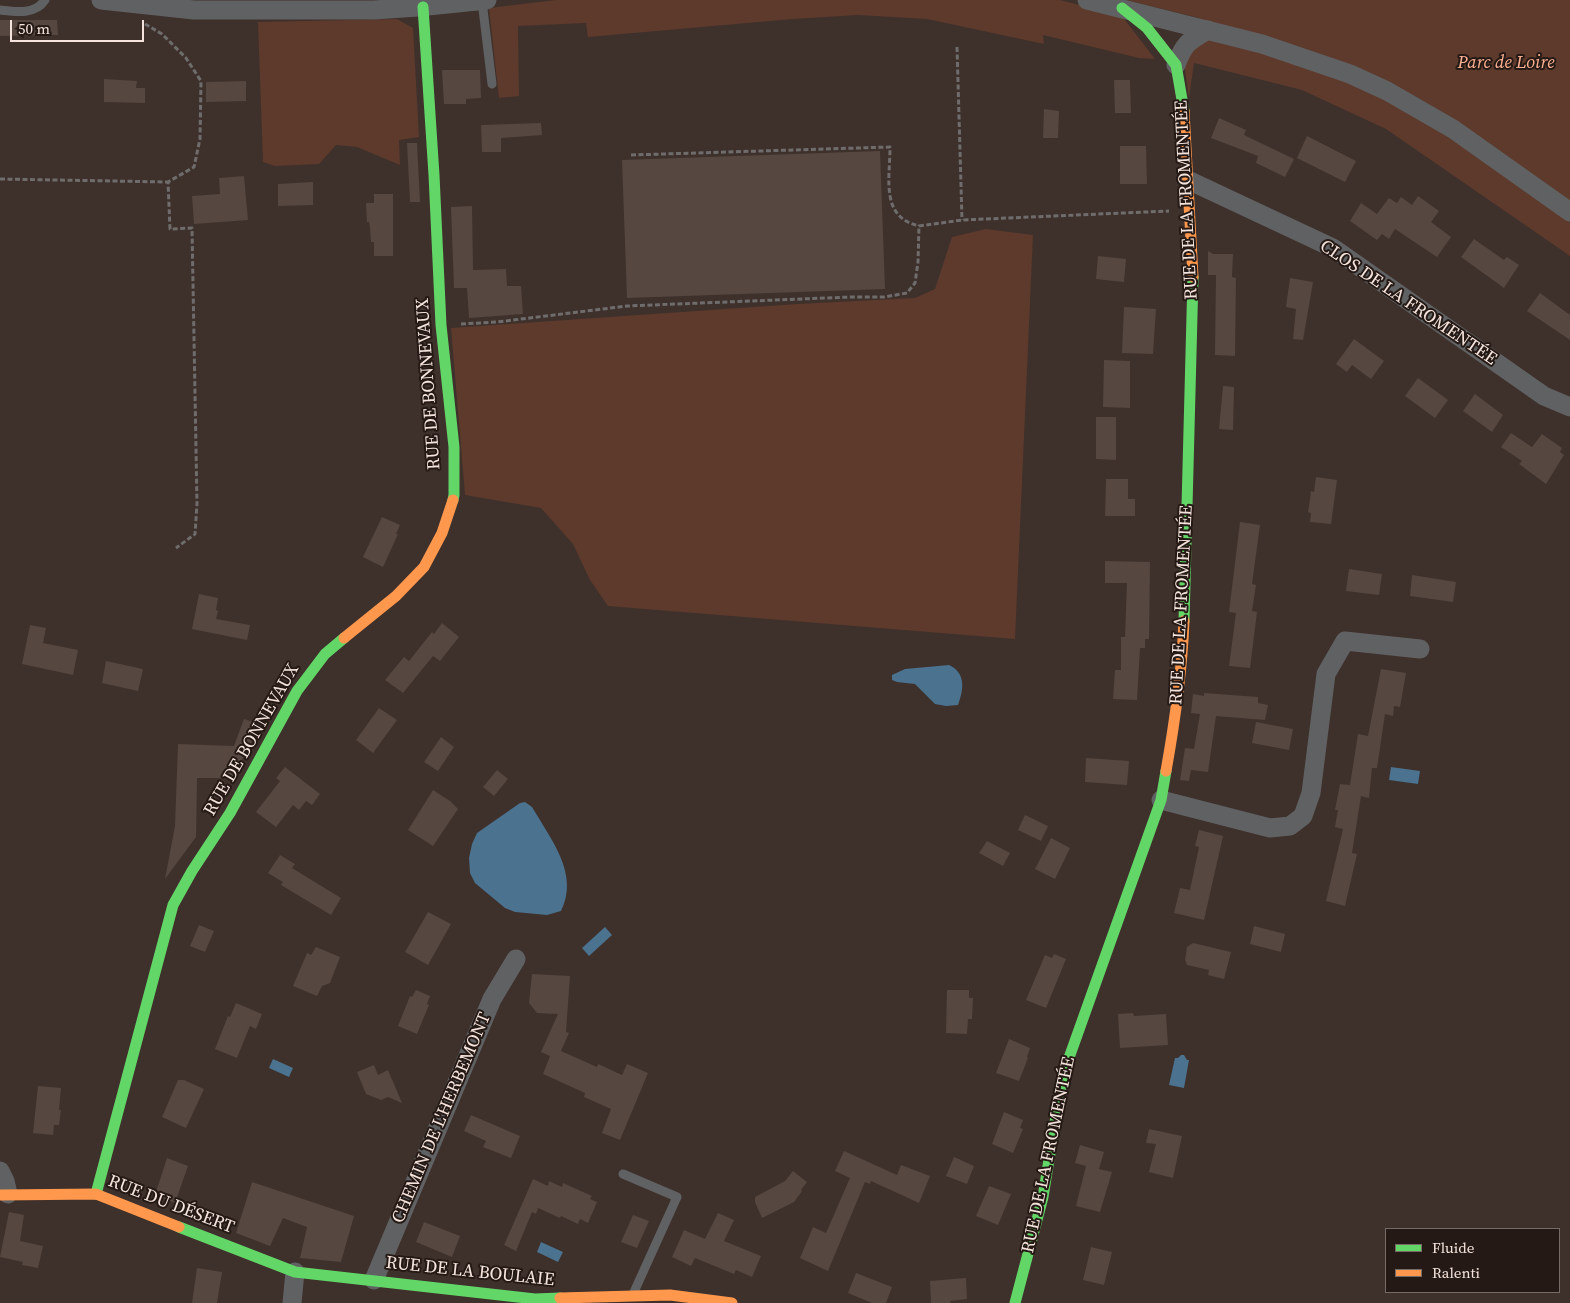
<!DOCTYPE html>
<meta charset="utf-8">
<style>
body{margin:0}
#map{position:relative;width:1570px;height:1303px;overflow:hidden;background:#3e302b;font-family:"Source Serif 4",serif}
canvas{display:block}
.legend{position:absolute;left:1385px;top:1228px;width:175px;height:65px;box-sizing:border-box;background:#241914;border:1px solid #786a64;margin:0;padding:6px 9px;list-style:none;font-size:15px;color:#f5e4dd}
.legend li{display:flex;align-items:center;gap:10px;height:25px}
.legend b{width:25px;border:1px solid #786a64}
.scale{position:absolute;left:10px;top:20px;width:134px;height:22px;box-sizing:border-box;border:2px solid #f5e4dd;border-top:0;padding-left:6px;font-size:15px;line-height:18px;white-space:nowrap;color:#f5e4dd;-webkit-text-stroke:4px #241914;paint-order:stroke}
</style>
<div id="map">
<canvas width="1570" height="1303"></canvas>
<ul class="legend">
<li><b style="height:6px;background:#63d668"></b>Fluide</li>
<li><b style="height:6px;background:#ff974d"></b>Ralenti</li>
</ul>
<div class="scale">50 m</div>
</div>
<script>
const context = document.querySelector('canvas').getContext('2d');
context.lineJoin = 'round';
function fillPath(path, color) { context.fillStyle = color; context.fill(path, 'evenodd'); }
function strokePath(path, color, width, dash) { context.strokeStyle = color; context.lineWidth = width; context.lineCap = dash ? 'butt' : 'round'; context.setLineDash(dash || []); context.stroke(path); }
function write(font, color, halo, rows, align = 'center') {
  context.font = font + ' "Source Serif 4",serif'; context.lineWidth = 4; context.setLineDash([]); context.textBaseline = 'middle'; context.strokeStyle = halo; context.fillStyle = color; for (const [text, x, y, turn = 0] of rows) {
    context.save(); context.translate(x, y); context.rotate((+turn || 0) * Math.PI / 180); context.textAlign = isNaN(turn) ? turn : align; if (halo) context.strokeText(text, 0, 0); context.fillText(text, 0, 0); context.restore();
  }
}
fillPath(new Path2D(`
 M 556,0 L 1060,0 L 1122,16 L 1155,59 L 1139,58 L 1043,35 L 1044,44 L 927,19 L 858,15 L 793,19 L 588,37 L 586,23 L 518,26 L 519,96 L 499,98 L 489,8 Z
 M 1126,0 L 1570,0 L 1570,203 L 1418,98 L 1352,68 L 1195,17 Z
 M 397,19 L 413,28 L 419,137 L 399,140 L 400,165 L 357,147 L 336,145 L 319,164 L 275,166 L 263,162 L 258,22 Z
 M 1207,36 L 1372,88 L 1403,105 L 1570,217 L 1570,256 L 1386,129 L 1302,90 L 1194,63 L 1189,98 L 1183,56 Z
 M 986,229 L 1033,235 L 1015,639 L 608,606 L 590,580 L 573,544 L 541,508 L 465,495 L 451,328 L 797,304 L 915,298 L 935,289 L 952,237 Z`), '#5d3a2c');
fillPath(new Path2D(`
 M 949,665 C 966,673 964,689 958,705 L 946,706 L 935,704 L 915,684 L 897,682 L 892,680 L 892,675 L 905,669 Z
 M 1391,767 L 1420,771 L 1418,784 L 1389,780 Z
 M 525,802 L 532,807 C 550,838 580,874 561,911 L 547,915 L 515,912 L 505,908 L 475,883 L 470,873 L 469,858 L 472,844 L 477,833 L 520,803 Z
 M 605,927 L 612,935 L 589,956 L 582,948 Z
 M 1181,1055 L 1184,1055 L 1187,1060 L 1189,1060 L 1184,1088 L 1169,1085 L 1175,1058 L 1178,1058 Z
 M 273,1059 L 293,1068 L 289,1077 L 269,1068 Z
 M 541,1242 L 563,1252 L 558,1262 L 537,1252 Z`), '#4b728f');
fillPath(new Path2D(`
 M 0,20 L 57,20 L 58,35 L 0,36 Z
 M 442,70 L 480,70 L 481,98 L 466,99 L 466,104 L 444,104 Z
 M 104,79 L 137,81 L 136,88 L 145,88 L 145,103 L 104,102 Z
 M 1114,80 L 1130,80 L 1131,113 L 1115,113 Z
 M 246,81 L 246,101 L 206,102 L 206,82 Z
 M 1044,109 L 1059,111 L 1058,138 L 1043,138 Z
 M 1219,118 L 1246,130 L 1244,135 L 1294,159 L 1285,177 L 1256,163 L 1258,156 L 1211,138 Z
 M 541,123 L 542,135 L 501,138 L 501,152 L 482,152 L 481,125 Z
 M 1307,136 L 1356,161 L 1345,182 L 1297,158 Z
 M 407,143 L 417,143 L 420,202 L 410,202 Z
 M 1120,146 L 1146,146 L 1147,184 L 1120,184 Z
 M 880,151 L 885,289 L 627,298 L 622,160 Z
 M 244,176 L 248,220 L 194,224 L 192,196 L 220,194 L 219,178 Z
 M 313,182 L 313,205 L 278,206 L 278,184 Z
 M 374,194 L 393,194 L 393,256 L 374,256 L 374,242 L 371,242 L 370,228 L 369,222 L 367,222 L 366,203 L 374,203 Z
 M 1418,196 L 1439,211 L 1431,222 L 1451,237 L 1437,257 L 1395,229 L 1389,239 L 1382,234 L 1377,240 L 1350,221 L 1361,203 L 1377,214 L 1389,198 L 1397,203 L 1401,197 L 1412,205 Z
 M 472,206 L 473,270 L 506,269 L 507,286 L 521,286 L 523,314 L 469,318 L 467,288 L 454,288 L 451,207 Z
 M 1474,239 L 1504,260 L 1507,257 L 1519,265 L 1504,288 L 1461,257 Z
 M 1208,251 L 1213,254 L 1233,254 L 1232,277 L 1236,278 L 1235,356 L 1215,355 L 1216,275 L 1208,275 Z
 M 1098,256 L 1126,259 L 1124,282 L 1096,279 Z
 M 1290,278 L 1313,282 L 1303,340 L 1293,339 L 1296,309 L 1286,307 Z
 M 1540,293 L 1570,315 L 1570,340 L 1527,311 Z
 M 1124,307 L 1156,309 L 1153,354 L 1122,353 Z
 M 1354,339 L 1384,361 L 1371,379 L 1352,365 L 1347,372 L 1336,364 Z
 M 1104,360 L 1130,361 L 1130,408 L 1103,407 Z
 M 1418,378 L 1448,400 L 1435,418 L 1405,396 Z
 M 1223,386 L 1234,387 L 1233,430 L 1219,429 Z
 M 1475,394 L 1503,415 L 1492,432 L 1463,411 Z
 M 1096,417 L 1116,417 L 1116,460 L 1096,459 Z
 M 1511,433 L 1532,447 L 1542,434 L 1562,448 L 1560,452 L 1564,455 L 1546,484 L 1519,464 L 1522,461 L 1501,447 Z
 M 1316,477 L 1337,480 L 1331,524 L 1310,522 L 1311,513 L 1308,512 L 1310,499 L 1311,491 L 1314,492 Z
 M 1106,479 L 1128,479 L 1128,499 L 1135,499 L 1135,516 L 1105,516 Z
 M 382,517 L 400,525 L 396,534 L 398,534 L 383,567 L 363,557 Z
 M 1240,522 L 1260,525 L 1252,584 L 1256,585 L 1252,611 L 1257,612 L 1250,668 L 1229,666 L 1236,613 L 1229,612 Z
 M 1105,561 L 1150,562 L 1149,639 L 1145,639 L 1145,648 L 1140,648 L 1137,700 L 1113,699 L 1115,670 L 1121,670 L 1121,637 L 1125,637 L 1127,583 L 1105,583 Z
 M 1349,569 L 1382,574 L 1379,595 L 1346,591 Z
 M 1412,575 L 1456,582 L 1453,602 L 1410,596 Z
 M 199,594 L 218,598 L 216,610 L 218,611 L 216,619 L 250,625 L 247,640 L 192,629 Z
 M 442,623 L 459,637 L 440,661 L 433,656 L 403,693 L 385,680 L 404,657 L 409,661 L 432,632 L 434,634 Z
 M 30,625 L 46,628 L 43,643 L 78,650 L 73,675 L 22,664 Z
 M 106,661 L 143,669 L 138,691 L 102,683 Z
 M 1381,669 L 1406,673 L 1400,707 L 1394,706 L 1393,716 L 1385,714 L 1377,768 L 1372,768 L 1369,798 L 1361,796 L 1352,853 L 1357,854 L 1345,906 L 1326,901 L 1343,829 L 1335,827 L 1338,810 L 1335,810 L 1340,784 L 1350,785 L 1358,734 L 1368,736 Z
 M 1204,693 L 1258,697 L 1258,703 L 1268,705 L 1265,720 L 1216,716 L 1208,772 L 1191,770 L 1189,781 L 1180,780 L 1185,748 L 1194,749 L 1200,714 L 1191,713 L 1193,694 L 1204,696 Z
 M 379,708 L 397,720 L 373,753 L 356,740 Z
 M 244,719 L 261,725 L 232,778 L 197,778 L 196,837 L 165,879 L 175,826 L 178,744 L 234,746 Z
 M 1256,722 L 1293,729 L 1289,750 L 1252,743 Z
 M 441,737 L 454,747 L 438,771 L 424,762 Z
 M 1086,758 L 1129,761 L 1127,785 L 1085,782 Z
 M 285,767 L 320,794 L 312,805 L 306,801 L 299,810 L 293,805 L 276,827 L 256,812 L 280,781 L 276,778 Z
 M 497,770 L 508,779 L 494,796 L 483,787 Z
 M 433,790 L 450,801 L 458,809 L 433,846 L 408,830 Z
 M 1025,815 L 1048,826 L 1041,841 L 1018,830 Z
 M 1199,830 L 1223,836 L 1204,920 L 1174,913 L 1180,888 L 1190,890 L 1199,847 L 1195,846 Z
 M 1051,838 L 1070,848 L 1055,879 L 1035,869 Z
 M 987,841 L 1010,853 L 1003,866 L 979,853 Z
 M 280,855 L 295,864 L 292,868 L 341,898 L 331,915 L 281,885 L 283,882 L 268,873 Z
 M 428,912 L 451,924 L 428,965 L 405,952 Z
 M 199,925 L 214,931 L 205,952 L 190,946 Z
 M 1254,926 L 1285,934 L 1281,952 L 1250,944 Z
 M 1193,943 L 1231,952 L 1224,979 L 1208,975 L 1209,970 L 1187,965 L 1185,960 L 1187,947 Z
 M 316,947 L 340,957 L 330,983 L 322,986 L 317,996 L 293,986 L 307,953 L 311,955 Z
 M 1054,954 L 1066,959 L 1046,1008 L 1026,1000 L 1045,955 L 1052,958 Z
 M 532,974 L 570,976 L 566,1032 L 569,1033 L 561,1051 L 597,1067 L 598,1064 L 622,1075 L 627,1064 L 648,1073 L 620,1140 L 602,1133 L 611,1109 L 584,1097 L 585,1093 L 543,1074 L 550,1056 L 541,1052 L 558,1014 L 537,1013 L 529,1003 Z
 M 416,990 L 430,996 L 427,1004 L 429,1005 L 417,1034 L 398,1026 L 410,996 L 412,997 Z
 M 947,990 L 969,990 L 969,998 L 973,998 L 972,1019 L 968,1019 L 967,1034 L 946,1033 Z
 M 236,1003 L 262,1014 L 256,1029 L 250,1026 L 237,1058 L 215,1049 L 228,1016 L 230,1017 Z
 M 1133,1013 L 1134,1016 L 1166,1014 L 1168,1045 L 1120,1048 L 1118,1014 Z
 M 1009,1039 L 1030,1048 L 1027,1057 L 1028,1058 L 1019,1081 L 996,1073 Z
 M 374,1065 L 378,1075 L 388,1070 L 402,1103 L 388,1097 L 381,1100 L 366,1094 L 357,1072 Z
 M 178,1080 L 184,1080 L 204,1089 L 186,1128 L 162,1117 Z
 M 38,1086 L 61,1088 L 59,1110 L 61,1110 L 59,1125 L 54,1125 L 53,1135 L 33,1133 Z
 M 1004,1112 L 1023,1120 L 1020,1128 L 1023,1129 L 1013,1153 L 992,1144 Z
 M 471,1115 L 520,1136 L 511,1158 L 483,1147 L 486,1141 L 464,1131 Z
 M 1149,1129 L 1182,1136 L 1173,1178 L 1149,1172 L 1156,1144 L 1146,1143 Z
 M 1080,1145 L 1104,1152 L 1099,1169 L 1112,1172 L 1100,1212 L 1076,1206 L 1086,1166 L 1075,1163 Z
 M 844,1151 L 897,1175 L 901,1165 L 930,1176 L 919,1203 L 871,1181 L 870,1184 L 865,1182 L 828,1271 L 800,1258 L 813,1227 L 826,1233 L 850,1178 L 835,1171 Z
 M 954,1157 L 974,1166 L 967,1184 L 946,1176 Z
 M 167,1158 L 188,1166 L 175,1203 L 155,1195 Z
 M 793,1171 L 807,1182 L 801,1190 L 802,1191 L 794,1202 L 762,1218 L 755,1202 L 755,1197 L 785,1181 Z
 M 533,1179 L 548,1186 L 549,1181 L 562,1187 L 563,1183 L 592,1196 L 590,1199 L 597,1202 L 588,1223 L 580,1219 L 578,1224 L 561,1216 L 560,1218 L 538,1208 L 536,1214 L 532,1212 L 516,1251 L 504,1245 Z
 M 252,1182 L 354,1216 L 341,1262 L 300,1258 L 307,1227 L 283,1218 L 270,1246 L 236,1233 Z
 M 989,1186 L 1011,1194 L 998,1225 L 976,1216 Z
 M 9,1212 L 24,1215 L 20,1241 L 43,1246 L 38,1268 L 22,1265 L 23,1262 L 0,1257 Z
 M 718,1213 L 734,1220 L 724,1241 L 761,1256 L 752,1277 L 736,1270 L 734,1274 L 695,1258 L 691,1266 L 672,1257 L 684,1230 L 705,1239 Z
 M 633,1215 L 649,1221 L 637,1248 L 621,1242 Z
 M 424,1222 L 460,1236 L 452,1257 L 416,1242 Z
 M 1091,1247 L 1112,1252 L 1104,1285 L 1083,1280 Z
 M 197,1268 L 222,1272 L 217,1303 L 192,1303 Z
 M 856,1273 L 892,1287 L 886,1303 L 872,1303 L 848,1293 Z
 M 966,1278 L 967,1299 L 950,1301 L 951,1303 L 931,1303 L 930,1281 Z`), '#564740');
strokePath(new Path2D(`
 M 145,24 L 162,34 L 186,58 L 201,81 L 200,139 L 194,167 L 168,182 L 170,229 L 192,228 L 197,504 L 195,534 L 176,548
 M 957,47 L 962,220
 M 631,155 L 890,147 C 890,179 880,217 919,226
 M 0,179 L 168,182
 M 461,324 L 497,322 L 627,306 L 851,297 L 884,297 L 907,293 L 915,283 L 918,262 L 919,226 L 962,220 L 1169,211`), '#6f6d6c', 3, [5, 2.5]);
strokePath(new Path2D(`
 M 482,1 L 492,84
 M 0,10 C 16,12 35,15 45,0
 M 623,1174 L 677,1197 L 634,1292`), '#606163', 9);
strokePath(new Path2D(`
 M 101,0 L 194,10 L 374,10 L 418,7 L 487,0
 M 1087,0 L 1262,44 L 1350,74 L 1387,91 L 1453,129 L 1570,212
 M 1176,65 C 1184,43 1189,41 1208,30
 M 1188,180 L 1333,248 L 1544,396 L 1570,407
 M 1161,800 L 1270,828 L 1290,826 L 1303,816 L 1311,793 L 1326,674 L 1345,641 L 1420,649
 M 0,1171 L 5,1181 L 8,1194
 M 374,1280 L 492,999 L 516,959
 M 292,1303 L 295,1272`), '#606163', 19);
strokePath(new Path2D(`
 M 423,7 L 434,175 L 441,325 L 454,447 L 454,495 L 453,500
 M 1122,8 L 1147,28 L 1176,65 L 1184,111
 M 1184,621 L 1193,277
 M 96,1194 L 173,905 L 192,871 L 230,813 L 297,691 L 325,654 L 344,638
 M 179,1227 L 295,1272 L 535,1299 L 560,1298
 M 1015,1303 L 1043,1197 L 1060,1091 L 1070,1055 L 1161,800 L 1166,771`), '#63d668', 11);
strokePath(new Path2D(`
 M 1184,111 L 1193,277
 M 344,638 L 396,596 L 424,567 L 442,533 L 453,500
 M 1166,771 C 1175,721 1182,672 1184,621
 M 0,1195 L 96,1194 L 179,1227
 M 560,1298 L 670,1295 L 732,1303`), '#ff974d', 11);
write('italic 18px', '#feb192', '#241914', [
 ["Parc de Loire",1506,63]
]);
write('18px', '#f5e4dd', '#241914', [
 ["RUE DE LA FROMENTÉE",1187,200,-93],
 ["CLOS DE LA FROMENTÉE",1408,303,34],
 ["RUE DE BONNEVAUX",429,384,-94],
 ["RUE DE LA FROMENTÉE",1182,605,-87],
 ["RUE DE BONNEVAUX",252,740,-60],
 ["CHEMIN DE L'HERBEMONT",442,1118,-67],
 ["RUE DE LA FROMENTÉE",1049,1155,-78],
 ["RUE DU DÉSERT",171,1205,21],
 ["RUE DE LA BOULAIE",470,1272,6]
]);
</script>
